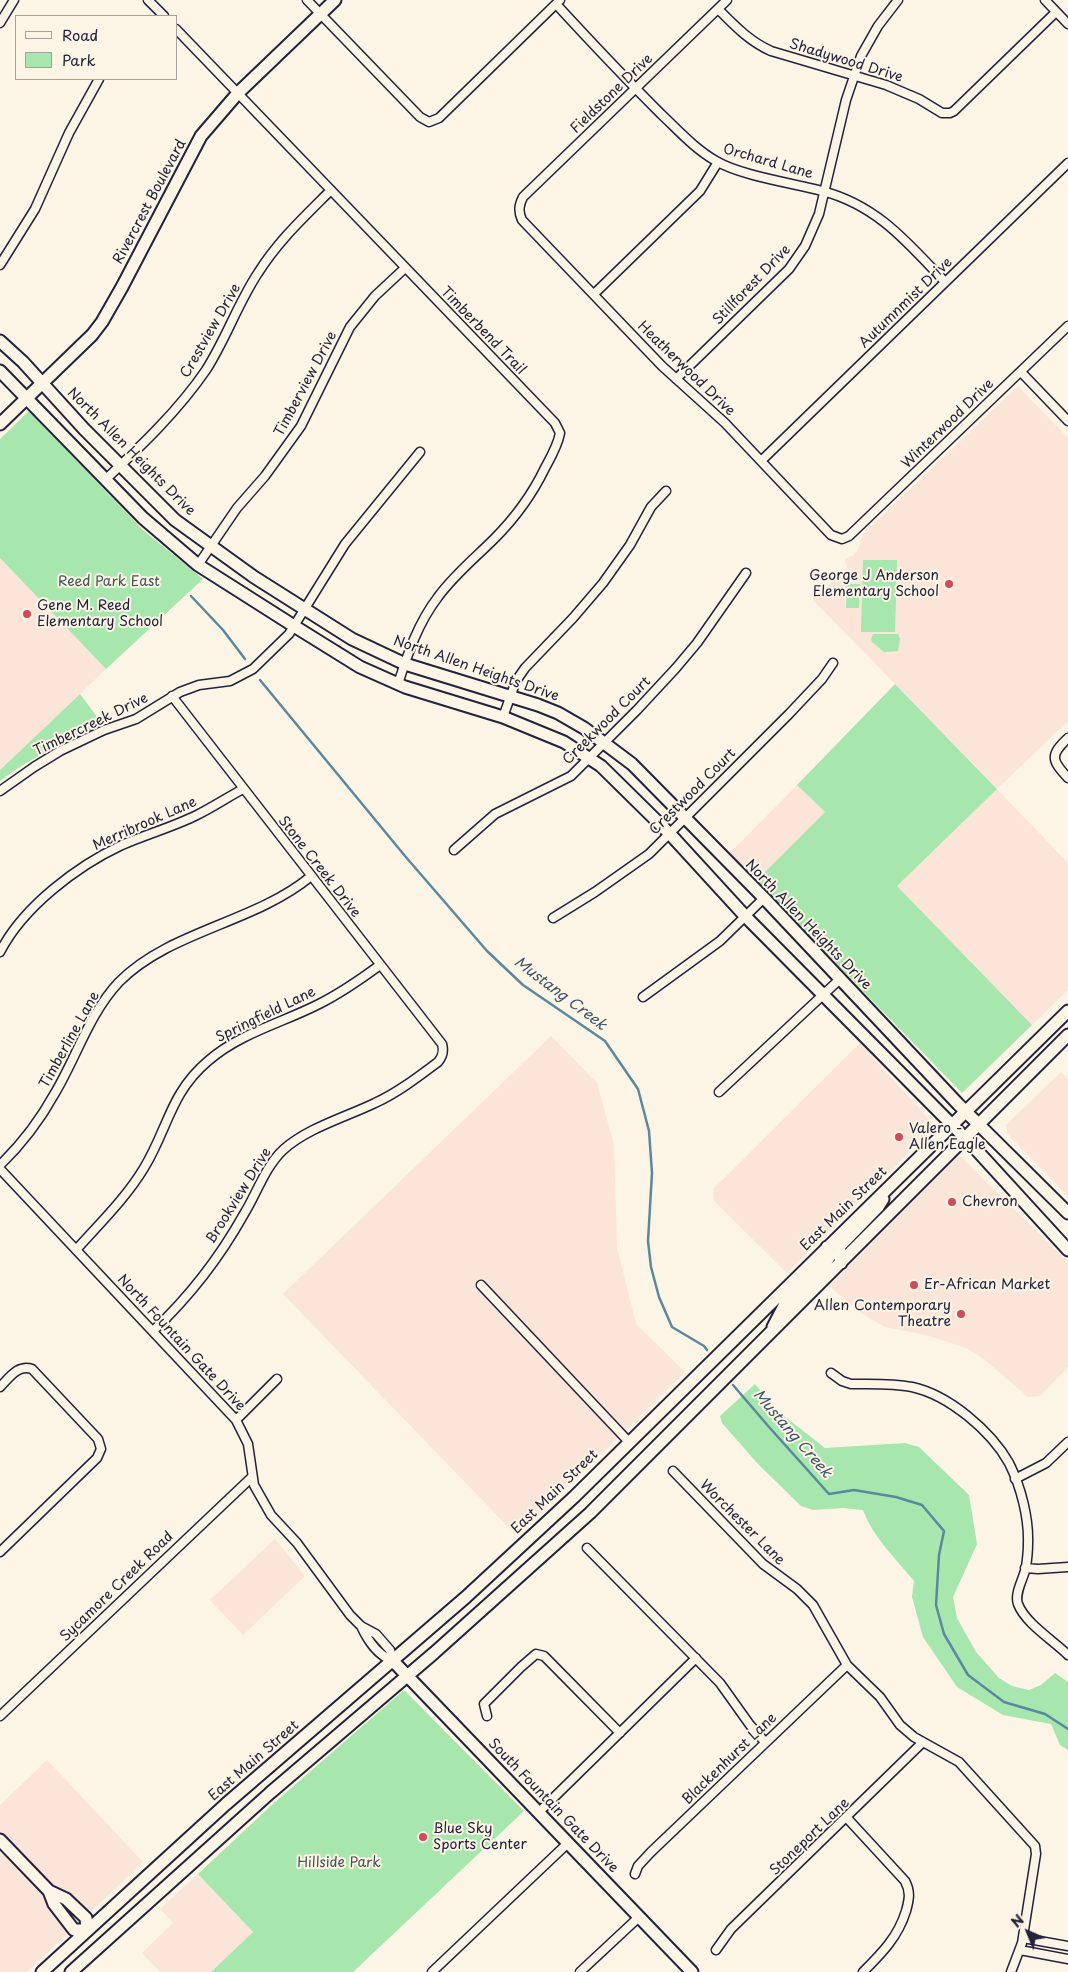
<!DOCTYPE html>
<style>
body{margin:0}
#map{position:relative;width:1068px;height:1972px;overflow:hidden;background:#fcf5e5;font-family:"Playpen Sans",sans-serif}
canvas{display:block}
.legend{position:absolute;left:15px;top:15px;width:162px;height:65px;box-sizing:border-box;background:#fcf5e5;border:1px solid #a5a1a1;margin:0;padding:6px 9px;list-style:none;font-size:15px;color:#22223b}
.legend li{display:flex;align-items:center;gap:10px;height:25px}
.legend b{width:25px;border:1px solid #a5a1a1}
.north{position:absolute;left:1003px;top:1907px;width:50px;height:50px;-webkit-text-stroke:4px #fcf5e5;paint-order:stroke;rotate:316deg;font-size:14px;font-weight:700;line-height:20px;text-align:center;color:#22223b}
.north::after{content:'';display:block;margin:auto;width:18px;height:22px;background:#22223b;clip-path:polygon(50% 0,100% 100%,50% 72%,0 100%)}
</style>
<div id="map">
<canvas width="1068" height="1972"></canvas>
<ul class="legend">
<li><b style="height:6px;background:#fcf5e5"></b>Road</li>
<li><b style="height:14px;background:#a7e6ad"></b>Park</li>
</ul>
<div class="north">N</div>
</div>
<script>
const context = document.querySelector('canvas').getContext('2d');
context.lineJoin = 'round';
function fillPath(path, color) { context.fillStyle = color; context.fill(path, 'evenodd'); }
function strokePath(path, color, width, dash) { context.strokeStyle = color; context.lineWidth = width; context.lineCap = dash ? 'butt' : 'round'; context.setLineDash(dash || []); context.stroke(path); }
function write(font, color, halo, rows, align = 'center') {
  context.font = font + ' "Playpen Sans",sans-serif'; context.lineWidth = 4; context.setLineDash([]); context.textBaseline = 'middle'; context.strokeStyle = halo; context.fillStyle = color; for (const [text, x, y, turn = 0] of rows) {
    context.save(); context.translate(x, y); context.rotate((+turn || 0) * Math.PI / 180); context.textAlign = isNaN(turn) ? turn : align; if (halo) context.strokeText(text, 0, 0); context.fillText(text, 0, 0); context.restore();
  }
}
fillPath(new Path2D(`
 M 1018,386 L 1068,438 L 1068,721 L 997,789 L 1068,863 L 1068,990 L 1032,1025 L 897,886 L 997,788 L 813,600 L 847,568 L 845,559 L 854,555 L 858,550 L 863,534 Z
 M 0,558 L 106,669 L 0,770 Z
 M 797,785 L 825,812 L 756,881 L 729,854 Z
 M 551,1036 L 597,1083 L 614,1145 L 617,1247 L 636,1324 L 685,1372 L 517,1536 L 283,1294 Z
 M 860,1043 L 935,1126 L 787,1273 L 714,1201 L 713,1189 Z
 M 1061,1072 L 1068,1079 L 1068,1196 L 1007,1133 L 1006,1125 Z
 M 959,1155 L 1068,1262 L 1068,1367 L 1040,1396 L 1028,1397 L 984,1359 L 966,1348 L 926,1335 L 885,1327 L 861,1313 L 829,1286 Z
 M 275,1539 L 305,1576 L 243,1635 L 210,1600 Z
 M 47,1760 L 143,1862 L 27,1972 L 0,1972 L 0,1805 Z
 M 198,1874 L 253,1932 L 211,1972 L 160,1972 L 142,1953 L 173,1923 L 160,1909 Z`), '#fbe4d8');
fillPath(new Path2D(`
 M 29,411 L 143,530 L 203,579 L 106,669 L 0,558 L 0,439 Z
 M 863,560 L 897,560 L 895,632 L 861,632 Z
 M 847,584 L 860,584 L 859,608 L 846,608 Z
 M 873,634 L 898,634 L 900,639 L 898,651 L 884,652 L 872,642 L 871,639 Z
 M 895,684 L 997,789 L 897,886 L 1032,1025 L 962,1093 L 756,881 L 825,812 L 797,785 Z
 M 80,694 L 104,726 C 68,740 31,757 0,781 L 0,770 Z
 M 755,1384 L 779,1412 L 825,1448 L 905,1443 L 919,1447 L 969,1495 L 977,1544 L 953,1597 L 957,1618 L 976,1652 L 999,1678 L 1012,1686 L 1029,1690 L 1041,1685 L 1055,1673 L 1068,1682 L 1068,1750 L 1060,1745 L 1051,1724 L 1003,1715 L 957,1687 L 923,1637 L 912,1597 L 914,1581 C 896,1559 873,1537 863,1510 L 843,1508 L 813,1510 L 801,1506 L 758,1464 L 722,1423 L 720,1416 Z
 M 404,1690 L 524,1811 L 353,1972 L 211,1972 L 253,1932 L 198,1874 L 275,1802 Z`), '#a7e6ad');
strokePath(new Path2D(`
 M 191,596 L 223,630 L 245,659
 M 260,680 L 405,856 L 487,951 L 523,985 L 605,1041 L 638,1089 L 649,1131 L 652,1173 L 648,1241 L 651,1267 L 659,1297 L 672,1327 L 704,1346 L 707,1350
 M 733,1385 L 769,1427 L 829,1494 L 854,1490 L 896,1497 L 922,1505 L 944,1531 L 939,1555 L 936,1605 L 944,1634 L 968,1675 L 1004,1702 L 1045,1714 L 1068,1729`), '#5b889f', 2.5);
const street = new Path2D(`
 M 148,0 L 164,16
 M 307,0 L 420,117 L 429,122 L 439,118 L 560,0
 M 727,0 L 523,197 C 519,205 518,211 522,220 L 662,366 L 725,423 L 831,535 L 842,539 L 849,536 L 1068,326
 M 1045,0 L 1068,24
 M 556,4 C 590,41 625,78 661,114 C 679,131 695,149 716,161 C 742,176 792,183 822,191 C 877,205 908,243 945,282
 M 718,9 C 735,26 749,41 771,51 L 886,85 L 919,99 L 942,113 L 950,113 L 954,111 L 1056,12
 M 0,23 L 14,0
 M 176,29 L 555,423 L 560,433 C 558,445 551,457 545,468 C 532,495 515,518 494,539 C 475,558 454,575 438,597 C 418,623 408,653 398,684
 M 0,265 L 35,209 L 69,133 L 99,79
 M 594,294 L 700,191 L 718,162
 M 1021,372 L 1068,421
 M 676,379 L 789,269 L 805,246 L 819,214 L 846,100 L 861,56 L 878,26 L 898,0
 M 761,461 L 1068,163
 M 106,479 C 142,445 178,411 206,370 C 226,339 238,303 258,273 C 278,241 304,217 331,190
 M 198,565 L 237,508 L 265,476 L 301,426 L 350,327 L 375,296 L 405,268
 M 503,717 L 516,681 L 525,668 L 573,618 L 603,583 L 630,545 L 651,507 L 666,491
 M 1068,738 C 1050,755 1051,760 1068,778
 M 0,791 L 34,767 L 60,751 L 104,730 L 136,719 L 180,692 L 199,685 L 230,681 L 253,669 L 289,634 L 345,544 L 420,452
 M 454,850 L 495,814 L 571,776 L 637,710 L 676,668 L 697,643 L 746,573
 M 553,918 L 595,892 L 649,854 L 789,714 L 822,679 L 833,663
 M 0,952 C 23,907 77,866 122,845 C 147,834 173,827 197,815 C 213,807 228,797 243,789
 M 643,997 L 720,941 L 764,898
 M 719,1092 L 840,979
 M 0,1165 C 22,1144 40,1120 55,1093 C 77,1056 89,1014 119,982 C 169,931 254,923 310,877
 M 0,1169 L 236,1420 L 248,1444 L 254,1485 L 271,1515 L 297,1543 L 350,1615 L 361,1626 L 376,1634 L 390,1650 L 393,1661
 M 76,1250 C 99,1224 126,1198 144,1168 C 168,1129 170,1093 208,1061 C 240,1033 282,1023 319,1004 C 341,993 361,979 380,965
 M 481,1285 L 629,1442
 M 153,1331 C 189,1297 220,1257 244,1214 C 257,1193 265,1167 283,1150 C 307,1128 346,1117 375,1103 C 397,1093 418,1077 438,1062 C 443,1056 444,1051 442,1044 L 172,696
 M 831,1373 L 842,1381 L 851,1384 C 871,1384 892,1383 912,1387 C 949,1395 991,1431 1009,1463 C 1021,1487 1029,1518 1028,1544 C 1028,1552 1027,1560 1026,1567 C 1024,1578 1014,1593 1018,1604 C 1025,1623 1054,1641 1068,1655
 M 0,1387 C 9,1378 18,1364 32,1369 L 98,1439 L 101,1449 L 97,1458 L 0,1552
 M 236,1420 L 277,1379
 M 673,1471 L 763,1564 L 797,1589 L 813,1605 L 847,1665 L 880,1697 L 900,1725 L 914,1737 L 959,1762 L 1035,1846 L 1036,1854 L 1022,1943 L 1011,1972
 M 1015,1479 L 1046,1463 L 1068,1442
 M 587,1548 L 720,1683 L 750,1725 L 765,1742
 M 1025,1568 L 1038,1569 L 1068,1567
 M 361,1626 C 368,1641 377,1655 393,1661
 M 0,1716 L 252,1477
 M 487,1716 L 484,1704 L 521,1667 L 536,1654 L 544,1656 L 549,1661 L 620,1733
 M 538,1813 L 696,1658
 M 847,1818 L 905,1881 C 911,1892 909,1900 906,1911 C 898,1937 882,1953 863,1972
 M 635,1874 L 638,1866 L 651,1852 L 847,1665
 M 1023,1938 L 1068,1946
 M 716,1950 L 731,1929 L 923,1742
 M 1020,1950 L 1068,1959
 M 432,1972 L 568,1843
 M 580,1972 L 639,1917`);
const secondary = new Path2D(`
 M 0,341 L 23,362 L 84,429 L 175,520 L 254,577 L 352,639 L 405,664 L 538,705 L 558,713 L 584,728 L 632,764 L 764,898 L 958,1104 L 1068,1213
 M 0,371 L 143,518 L 198,565 L 294,626 L 360,667 L 405,687 L 503,717 L 542,733 L 564,742 L 601,766 L 670,834 L 746,917 L 972,1145 L 1068,1250
 M 0,424 L 92,335 L 102,322 L 122,287 L 201,136 L 238,93 L 335,0
 M 841,1263 L 839,1252 L 840,1246 L 878,1207 L 883,1199
 M 773,1327 L 786,1302 L 826,1262 L 830,1256 L 827,1247
 M 393,1661 L 692,1972
 M 0,1840 L 49,1891 L 66,1899 L 86,1918 L 87,1930
 M 49,1891 L 54,1904 L 74,1930 L 87,1930
 M 42,1972 L 226,1804 L 466,1597 L 574,1497 L 1068,1011
 M 71,1972 L 270,1793 L 434,1653 L 590,1513 L 1068,1035`);
strokePath(street, '#22223b', 11);
strokePath(secondary, '#22223b', 15);
strokePath(street, '#fcf5e5', 8);
strokePath(secondary, '#fcf5e5', 11);
for (const [x, y, r, color] of [
 [949,584,5,"#d1495b"],
 [27,614,5,"#d1495b"],
 [899,1137,5,"#d1495b"],
 [952,1202,5,"#d1495b"],
 [914,1285,5,"#d1495b"],
 [961,1314,5,"#d1495b"],
 [423,1837,5,"#d1495b"]
]) { const dot = new Path2D(); dot.arc(x, y, r, 0, 2 * Math.PI); context.fillStyle = color; context.fill(dot); strokePath(dot, '#fcf5e5', 2); }
write('14px', '#22223b', '#fcf5e5', [
 ["Shadywood Drive",846,61,17],
 ["Fieldstone Drive",612,94,-44],
 ["Orchard Lane",768,162,16],
 ["Rivercrest Boulevard",150,202,-62],
 ["Stillforest Drive",752,285,-46],
 ["Autumnmist Drive",906,303,-44],
 ["Crestview Drive",211,331,-60],
 ["Timberbend Trail",483,331,46],
 ["Heatherwood Drive",686,369,44],
 ["Timberview Drive",306,384,-62],
 ["Winterwood Drive",948,424,-44],
 ["North Allen Heights Drive",131,452,45],
 ["North Allen Heights Drive",476,669,19],
 ["Creekwood Court",607,721,-45],
 ["Timbercreek Drive",91,725,-26],
 ["Crestwood Court",693,792,-45],
 ["Merribrook Lane",145,824,-24],
 ["Stone Creek Drive",319,867,52],
 ["North Allen Heights Drive",808,925,46],
 ["Springfield Lane",266,1015,-26],
 ["Timberline Lane",70,1040,-61],
 ["Brookview Drive",239,1196,-58],
 ["East Main Street",844,1209,-44],
 ["North Fountain Gate Drive",181,1343,47],
 ["East Main Street",555,1492,-44],
 ["Worchester Lane",742,1523,45],
 ["Sycamore Creek Road",117,1587,-44],
 ["Blackenhurst Lane",730,1759,-44],
 ["East Main Street",254,1761,-41],
 ["South Fountain Gate Drive",553,1806,46],
 ["Stoneport Lane",810,1837,-44]
]);
write('14px', '#22223b', '#fcf5e5', [
 ["George J Anderson",939,576,"right"],
 ["Elementary School",939,592,"right"],
 ["Gene M. Reed",37,606],
 ["Elementary School",37,622],
 ["Valero -",909,1129],
 ["Allen Eagle",909,1145],
 ["Chevron",962,1202],
 ["Er-African Market",924,1285],
 ["Allen Contemporary",951,1306,"right"],
 ["Theatre",951,1322,"right"],
 ["Blue Sky",433,1829],
 ["Sports Center",433,1845]
], 'left');
write('14px', '#435358', '#fcf5e5', [
 ["Reed Park East",109,582],
 ["Hillside Park",339,1863]
]);
write('italic 15px', '#3e556d', '#fcf5e5', [
 ["Mustang Creek",560,994,37],
 ["Mustang Creek",792,1434,49]
]);
</script>
